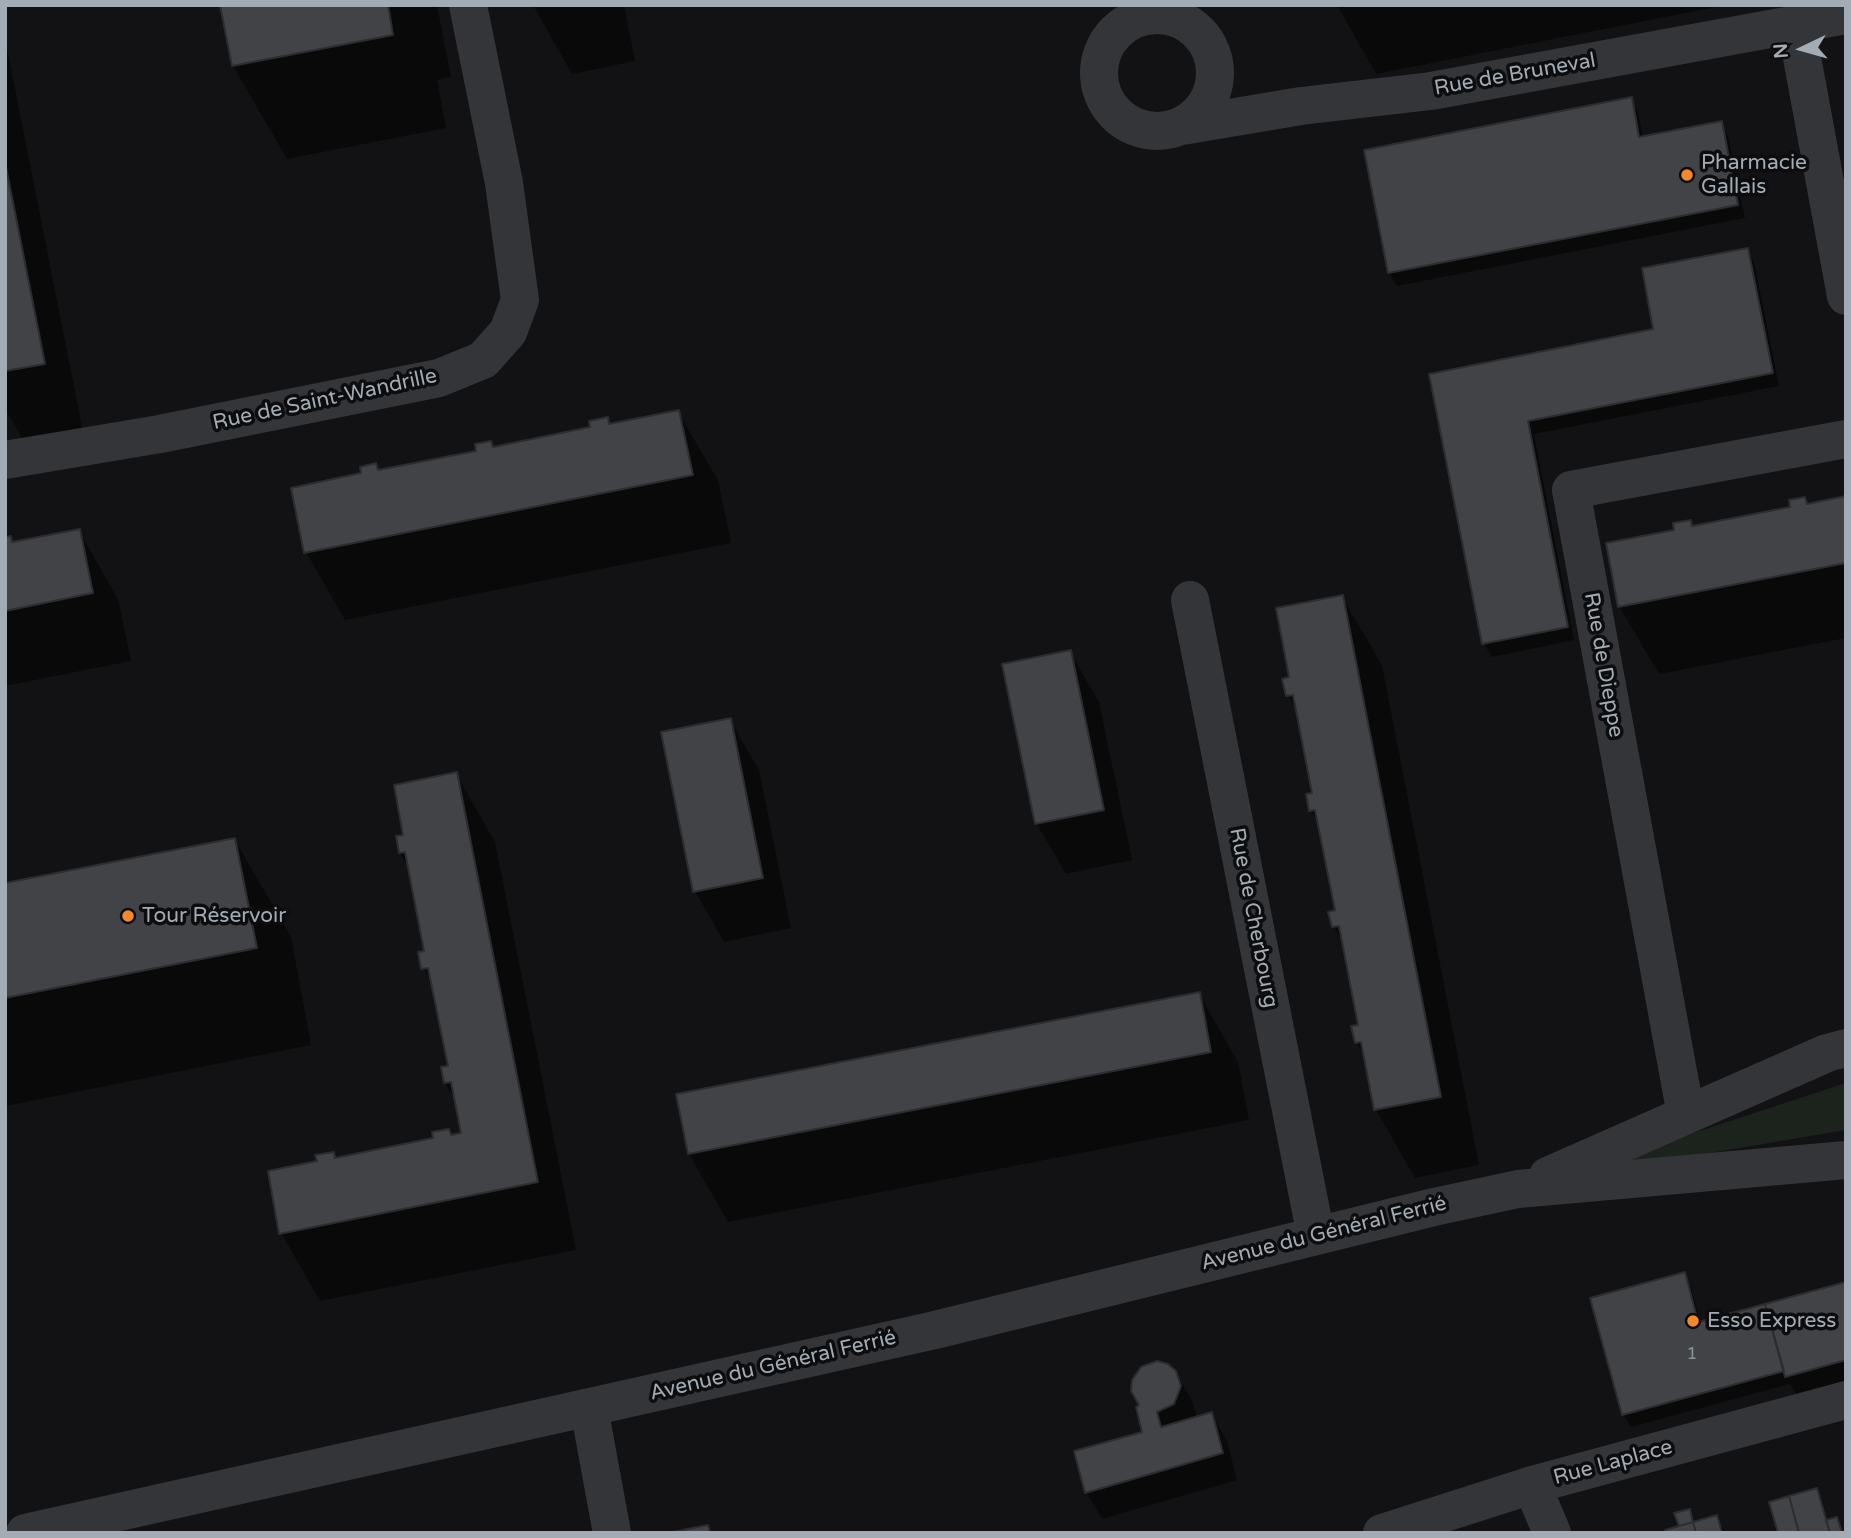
<!DOCTYPE html>
<meta charset="utf-8">
<style>
body{margin:0}
#map{position:relative;width:1851px;height:1538px;overflow:hidden;background:#121214;font-family:"Varela Round",sans-serif}
canvas{display:block}
.frame{position:absolute;inset:0;border:7px solid #a3acb5;pointer-events:none}
.north{position:absolute;left:1767px;top:14px;width:70px;height:70px;-webkit-text-stroke:5px #0d0d0f;paint-order:stroke;rotate:265deg;font-size:19px;font-weight:700;line-height:28px;text-align:center;color:#a3acb5}
.north::after{content:'';display:block;margin:auto;width:24px;height:32px;background:#a3acb5;clip-path:polygon(50% 0,100% 100%,50% 72%,0 100%)}
</style>
<div id="map">
<canvas width="1851" height="1538"></canvas>
<div class="frame"></div>
<div class="north">N</div>
</div>
<script>
const context = document.querySelector('canvas').getContext('2d');
context.lineJoin = 'round';
function fillPath(path, color) { context.fillStyle = color; context.fill(path, 'evenodd'); }
function strokePath(path, color, width, dash) { context.strokeStyle = color; context.lineWidth = width; context.lineCap = dash ? 'butt' : 'round'; context.setLineDash(dash || []); context.stroke(path); }
function write(font, color, halo, rows, align = 'center') {
  context.font = font + ' "Varela Round",sans-serif'; context.lineWidth = 7; context.setLineDash([]); context.textBaseline = 'middle'; context.strokeStyle = halo; context.fillStyle = color; for (const [text, x, y, turn = 0] of rows) {
    context.save(); context.translate(x, y); context.rotate((+turn || 0) * Math.PI / 180); context.textAlign = isNaN(turn) ? turn : align; if (halo) context.strokeText(text, 0, 0); context.fillText(text, 0, 0); context.restore();
  }
}
fillPath(new Path2D(`
 M 1846,1083 L 1846,1130 L 1550,1180 Z`), '#1c231c');
fillPath(new Path2D(`
 M 222,5 L 437,5 L 451,77 L 437,80 L 446,128 L 287,159 L 233,66 Z
 M 533,5 L 624,5 L 635,61 L 572,74 Z
 M 1337,5 L 1726,5 L 1376,74 Z
 M 5,38 L 83,432 L 25,443 L 5,409 Z
 M 1631,99 L 1638,112 L 1643,138 L 1721,123 L 1728,136 L 1745,218 L 1397,286 L 1389,273 L 1366,151 Z
 M 1747,249 L 1754,262 L 1779,386 L 1534,434 L 1574,640 L 1492,657 L 1484,644 L 1431,375 L 1655,331 Z
 M 678,412 L 718,480 L 731,543 L 345,620 L 306,552 L 363,475 L 375,465 L 379,472 L 593,429 L 607,419 L 611,425 Z
 M 1846,498 L 1846,638 L 1659,674 L 1619,606 L 1676,532 L 1690,522 L 1694,528 L 1793,509 L 1804,499 L 1808,505 Z
 M 79,531 L 118,599 L 131,661 L 5,686 L 5,538 L 10,538 L 14,543 Z
 M 1342,597 L 1382,665 L 1479,1165 L 1415,1178 L 1376,1110 L 1366,1059 L 1356,1042 L 1360,1026 L 1345,946 L 1334,927 L 1330,913 L 1337,912 L 1321,827 L 1311,811 L 1314,795 L 1299,714 L 1288,695 L 1291,678 Z
 M 1070,652 L 1099,702 L 1132,860 L 1066,874 L 1036,823 Z
 M 730,720 L 759,770 L 791,928 L 724,942 L 695,891 Z
 M 456,774 L 495,842 L 576,1250 L 320,1301 L 281,1233 L 319,1163 L 333,1154 L 336,1160 L 463,1134 L 456,1101 L 445,1083 L 450,1068 L 434,987 L 423,968 L 426,952 L 410,870 L 400,853 L 398,837 L 405,836 Z
 M 235,840 L 291,937 L 311,1045 L 5,1106 L 5,885 Z
 M 1199,994 L 1238,1062 L 1249,1120 L 728,1222 L 689,1154 Z
 M 1684,1274 L 1691,1287 L 1701,1323 L 1846,1284 L 1846,1405 L 1809,1415 L 1790,1384 L 1631,1427 L 1624,1415 L 1592,1300 Z
 M 1152,1363 L 1175,1372 L 1191,1399 L 1196,1414 L 1194,1419 L 1212,1414 L 1227,1441 L 1237,1480 L 1102,1519 L 1086,1492 L 1144,1433 L 1142,1406 L 1133,1390 L 1136,1373 Z
 M 1816,1490 L 1829,1521 L 1836,1519 L 1844,1533 L 1780,1533 Z
 M 1689,1511 L 1696,1523 L 1717,1517 L 1725,1533 L 1668,1533 L 1681,1527 Z`), '#0007');
const building = new Path2D(`
 M 220,5 L 388,5 L 393,35 L 232,66 Z
 M 1632,97 L 1639,137 L 1722,121 L 1738,205 L 1388,273 L 1364,150 Z
 M 5,162 L 45,364 L 5,371 Z
 M 1748,248 L 1773,373 L 1528,421 L 1568,627 L 1482,644 L 1429,374 L 1653,329 L 1642,268 Z
 M 679,410 L 693,475 L 304,553 L 291,488 L 361,473 L 360,467 L 376,463 L 378,470 L 476,451 L 475,444 L 491,441 L 493,447 L 590,427 L 589,421 L 608,417 L 609,424 Z
 M 1846,496 L 1846,563 L 1618,607 L 1606,543 L 1674,530 L 1673,523 L 1691,520 L 1692,526 L 1790,507 L 1789,500 L 1805,497 L 1807,504 Z
 M 80,529 L 93,593 L 5,611 L 5,537 L 11,536 L 12,542 Z
 M 1343,595 L 1441,1097 L 1374,1110 L 1361,1042 L 1355,1043 L 1351,1026 L 1358,1025 L 1339,926 L 1332,927 L 1328,912 L 1335,910 L 1315,810 L 1309,811 L 1306,794 L 1312,793 L 1293,695 L 1286,696 L 1282,679 L 1289,677 L 1276,608 Z
 M 1071,650 L 1104,810 L 1035,824 L 1002,664 Z
 M 731,718 L 763,878 L 693,892 L 661,732 Z
 M 457,772 L 538,1182 L 279,1234 L 268,1171 L 317,1161 L 315,1155 L 334,1152 L 335,1158 L 433,1138 L 432,1132 L 449,1129 L 451,1135 L 461,1133 L 451,1082 L 444,1083 L 441,1067 L 448,1066 L 428,968 L 421,969 L 418,952 L 424,951 L 405,852 L 399,853 L 396,836 L 403,835 L 394,785 Z
 M 235,838 L 257,948 L 5,998 L 5,883 Z
 M 1200,992 L 1211,1052 L 688,1154 L 676,1094 Z
 M 1685,1272 L 1698,1322 L 1765,1304 L 1784,1371 L 1622,1415 L 1590,1298 Z
 M 1846,1282 L 1846,1360 L 1785,1377 L 1765,1304 Z
 M 1157,1361 L 1168,1364 L 1176,1371 L 1181,1386 L 1174,1404 L 1157,1412 L 1161,1427 L 1212,1412 L 1223,1453 L 1085,1493 L 1074,1451 L 1142,1432 L 1136,1407 L 1139,1405 L 1131,1391 L 1132,1380 L 1141,1367 Z
 M 1817,1488 L 1830,1533 L 1799,1533 L 1789,1496 Z
 M 1789,1496 L 1799,1533 L 1778,1533 L 1769,1502 Z
 M 1690,1509 L 1693,1522 L 1679,1526 L 1674,1513 Z
 M 1717,1515 L 1722,1533 L 1696,1533 L 1693,1522 Z
 M 1837,1517 L 1842,1533 L 1830,1533 L 1826,1520 Z
 M 1693,1522 L 1696,1533 L 1666,1533 L 1665,1530 Z
 M 708,1525 L 710,1533 L 668,1533 Z`);
fillPath(building, '#414347');
strokePath(building, '#2c2d30', 2);
strokePath(new Path2D(`
 M1099 73a58 58 0 1 1 116 0a58 58 0 1 1-116 0Z
 M 1796,25 L 1846,296
 M 1182,126 L 1301,106 L 1431,91 L 1846,15
 M 5,460 L 160,434 L 439,378 L 483,360 L 508,332 L 520,300 L 504,183 L 468,5
 M 1190,600 L 1316,1236
 M 1686,1115 L 1571,490 L 1846,439
 M 1548,1176 L 1827,1053 L 1846,1048
 M 589,1408 L 612,1533
 M 1532,1485 L 1552,1533
 M 25,1533 L 935,1330 L 1434,1207 L 1518,1189 L 1846,1160
 M 1382,1533 L 1532,1485 L 1846,1400`), '#333539', 38);
for (const [x, y, r, color] of [
 [1687,175,7,"#f58828"],
 [128,916,7,"#f58828"],
 [1693,1321,7,"#f58828"]
]) { const dot = new Path2D(); dot.arc(x, y, r, 0, 2 * Math.PI); context.fillStyle = color; context.fill(dot); strokePath(dot, '#0d0d0f', 2.5); }
write('18px', '#8a929a', null, [
 ["1",1692,1354]
]);
write('21px', '#a3acb5', '#0d0d0f', [
 ["Rue de Bruneval",1515,75,-10],
 ["Rue de Saint-Wandrille",325,400,-12],
 ["Rue de Dieppe",1603,665,80],
 ["Rue de Cherbourg",1253,918,79],
 ["Avenue du Général Ferrié",1324,1234,-14],
 ["Avenue du Général Ferrié",773,1366,-13],
 ["Rue Laplace",1613,1463,-15]
]);
write('21px', '#a3acb5', '#0d0d0f', [
 ["Pharmacie",1701,163],
 ["Gallais",1701,187],
 ["Tour Réservoir",142,916],
 ["Esso Express",1707,1321]
], 'left');
</script>
